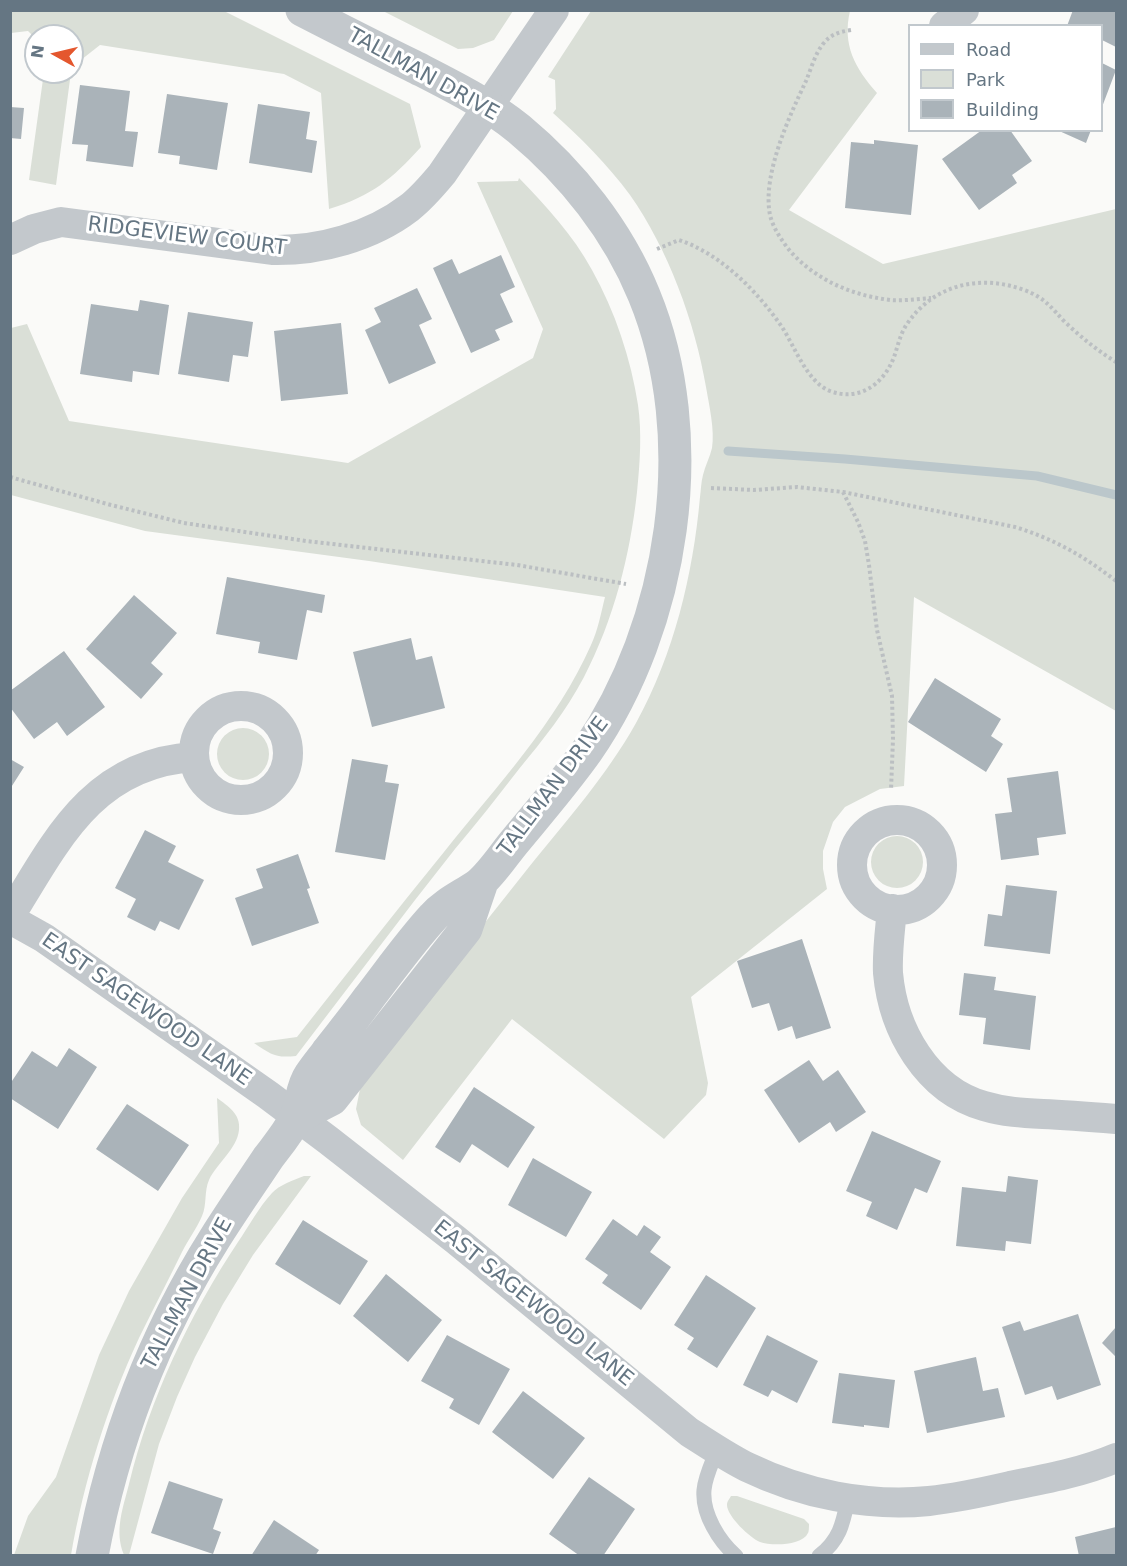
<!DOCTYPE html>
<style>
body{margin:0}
#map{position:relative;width:1127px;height:1566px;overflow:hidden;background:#fafaf8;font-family:"DejaVu Sans",sans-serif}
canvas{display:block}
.frame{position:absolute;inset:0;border:12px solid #657683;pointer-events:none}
.legend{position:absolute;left:908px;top:24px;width:195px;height:108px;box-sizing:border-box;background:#fff;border:2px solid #c1c8cd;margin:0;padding:8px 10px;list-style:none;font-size:18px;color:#657683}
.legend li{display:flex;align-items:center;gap:12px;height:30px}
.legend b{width:30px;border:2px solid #c1c8cd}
.north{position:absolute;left:24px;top:24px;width:60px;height:60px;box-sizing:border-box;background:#fff;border:2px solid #c1c8cd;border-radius:50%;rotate:278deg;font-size:16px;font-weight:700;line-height:24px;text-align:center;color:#657683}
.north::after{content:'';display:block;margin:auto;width:21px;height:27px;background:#e4572e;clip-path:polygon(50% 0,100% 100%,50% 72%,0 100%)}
</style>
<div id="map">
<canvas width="1127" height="1566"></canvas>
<div class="frame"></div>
<ul class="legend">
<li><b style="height:8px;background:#c3c8cc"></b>Road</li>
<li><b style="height:16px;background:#dadfd7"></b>Park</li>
<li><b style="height:16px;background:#aab3b9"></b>Building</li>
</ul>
<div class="north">N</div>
</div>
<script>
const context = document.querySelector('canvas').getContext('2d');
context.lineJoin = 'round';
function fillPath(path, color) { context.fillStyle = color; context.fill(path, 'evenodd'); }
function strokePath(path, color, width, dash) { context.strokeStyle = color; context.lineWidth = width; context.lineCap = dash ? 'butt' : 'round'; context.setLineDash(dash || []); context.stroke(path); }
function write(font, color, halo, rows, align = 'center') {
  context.font = font + ' "DejaVu Sans",sans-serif'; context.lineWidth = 6; context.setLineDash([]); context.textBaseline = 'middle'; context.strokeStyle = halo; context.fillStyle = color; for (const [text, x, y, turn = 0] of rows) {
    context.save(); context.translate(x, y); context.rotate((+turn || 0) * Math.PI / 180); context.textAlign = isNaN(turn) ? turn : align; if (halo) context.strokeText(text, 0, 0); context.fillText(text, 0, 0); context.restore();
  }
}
fillPath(new Path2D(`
 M 10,11 L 224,11 L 410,104 L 421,147 C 392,179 372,196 329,209 L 321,93 L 284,74 L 100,45 L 72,67 L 72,36 L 36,36 L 36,39 L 28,31 L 11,33 Z
 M 383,11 L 513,11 L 494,40 L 473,48 L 458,49 Z
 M 591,11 L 850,11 C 842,45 855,68 877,93 L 789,210 L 883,264 L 1116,209 L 1116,711 L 914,597 L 904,786 L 880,789 L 845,807 L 833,822 L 823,851 L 823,869 L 827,889 L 691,997 L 708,1083 L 706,1095 L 664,1139 L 512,1019 L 403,1160 L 361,1125 L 356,1109 L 362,1079 C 417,1008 473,938 529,867 C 567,820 607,775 636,723 C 674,654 693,575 700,497 C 701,490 701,482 703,475 C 705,466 710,457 712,448 C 715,430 709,405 706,387 C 695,322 668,249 630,195 C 608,165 580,137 553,113 L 556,109 L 555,80 L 548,77 Z
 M 44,72 L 71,72 L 56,185 L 29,180 Z
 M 519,178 C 546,206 573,235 592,270 C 615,311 631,359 638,405 C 642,433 640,463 637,492 C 630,556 614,619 584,677 C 566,711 543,740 519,769 C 498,796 477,823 455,849 C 401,917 349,987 296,1056 C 275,1058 272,1055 254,1043 L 297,1037 C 346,975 394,913 444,852 C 496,787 557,722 591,645 C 598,630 601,613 605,597 L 369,561 L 145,531 L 11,495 L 11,328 L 27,324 L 69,421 L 348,463 L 533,358 L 543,329 L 477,182 L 518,181 Z
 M217 754a26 26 0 1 1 52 0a26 26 0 1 1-52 0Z
 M871 862a26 26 0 1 1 52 0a26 26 0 1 1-52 0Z
 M 217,1098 C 228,1106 241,1114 239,1130 C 237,1149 217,1163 209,1180 C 204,1191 207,1205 202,1216 C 197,1228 188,1240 182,1252 C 168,1281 153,1309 139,1338 C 107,1407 84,1481 71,1555 L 14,1555 L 28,1516 L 56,1477 L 99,1355 L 129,1291 L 182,1198 L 219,1143 Z
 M 304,1176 L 311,1176 L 253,1255 L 223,1304 L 195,1357 L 177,1397 L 159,1444 L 129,1555 L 124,1555 C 114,1531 123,1508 129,1484 C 150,1398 189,1316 238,1242 C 249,1226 259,1207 272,1193 C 279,1185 294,1180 304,1176 Z
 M 731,1496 L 737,1496 L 804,1519 L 809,1524 C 809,1526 809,1532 808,1533 C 802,1546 771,1546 760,1542 C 750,1538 727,1516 727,1505 C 727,1501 729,1500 731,1496 Z`), '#dadfd7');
strokePath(new Path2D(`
 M 728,451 L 845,459 L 1037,476 L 1116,495`), '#bbc7cb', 9);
fillPath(new Path2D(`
 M 1073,10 L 1116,10 L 1116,47 L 1102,40 L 1102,26 L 1067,26 Z
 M 1102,63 L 1116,70 L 1102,107 Z
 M 80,85 L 130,91 L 125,131 L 138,132 L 133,167 L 86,161 L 88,145 L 72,144 Z
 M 167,94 L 228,103 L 217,170 L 179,164 L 180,156 L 158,153 Z
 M 258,104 L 310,112 L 306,139 L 317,141 L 312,173 L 249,163 Z
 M 10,107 L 24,108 L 21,139 L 10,138 Z
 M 982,130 L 1010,130 L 1032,161 L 1012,175 L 1017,183 L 979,210 L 942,159 Z
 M 1057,130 L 1091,130 L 1086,143 Z
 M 874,140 L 918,145 L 911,215 L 845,208 L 851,142 L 874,144 Z
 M 501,255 L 515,287 L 500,294 L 513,322 L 495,330 L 500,340 L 471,353 L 433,268 L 452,259 L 459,274 Z
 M 417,288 L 432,319 L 419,325 L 436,363 L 389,384 L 365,330 L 381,322 L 374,308 Z
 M 140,300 L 169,305 L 159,375 L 133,371 L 132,382 L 80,374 L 91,304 L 138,311 Z
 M 188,312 L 253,322 L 248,357 L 233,355 L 229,382 L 178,374 Z
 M 341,323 L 348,394 L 281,401 L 274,331 Z
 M 227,577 L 325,595 L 322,613 L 307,610 L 297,660 L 258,653 L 260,642 L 216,634 Z
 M 134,595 L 177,633 L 151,663 L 163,674 L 141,699 L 86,649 Z
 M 411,638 L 416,660 L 432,656 L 445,708 L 372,727 L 353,652 Z
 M 64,651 L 105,707 L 67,736 L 57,722 L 34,739 L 10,707 L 10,691 Z
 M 935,678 L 1001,719 L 991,736 L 1003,744 L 986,772 L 908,722 Z
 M 10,759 L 24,767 L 10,789 Z
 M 352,759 L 388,765 L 385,782 L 399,784 L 385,860 L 335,852 Z
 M 1058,771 L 1066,834 L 1037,838 L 1039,855 L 1001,860 L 995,814 L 1012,812 L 1007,778 Z
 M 145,830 L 176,846 L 168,862 L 204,880 L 179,930 L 160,921 L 155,931 L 127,917 L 136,899 L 115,888 Z
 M 298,854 L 310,888 L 307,889 L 319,923 L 252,946 L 235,898 L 263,888 L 256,869 Z
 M 1006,885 L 1057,891 L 1050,954 L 984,946 L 988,914 L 1002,916 Z
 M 802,939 L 831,1028 L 796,1039 L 792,1026 L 778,1031 L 769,1003 L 752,1008 L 737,961 Z
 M 964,973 L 996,977 L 994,990 L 1036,996 L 1030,1050 L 983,1044 L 986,1018 L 959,1015 Z
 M 69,1048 L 97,1067 L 58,1129 L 10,1098 L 10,1084 L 32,1051 L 57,1067 Z
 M 809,1060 L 823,1081 L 838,1070 L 866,1112 L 836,1132 L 830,1122 L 799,1143 L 764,1090 Z
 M 474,1087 L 535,1127 L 508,1168 L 472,1144 L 460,1163 L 435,1147 Z
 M 127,1104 L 189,1145 L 158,1191 L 96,1149 Z
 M 872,1131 L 941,1161 L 927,1193 L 915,1188 L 897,1230 L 866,1216 L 872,1202 L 846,1191 Z
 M 533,1158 L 592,1192 L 566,1237 L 508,1205 Z
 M 1008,1176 L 1038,1180 L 1031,1244 L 1006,1241 L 1005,1251 L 956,1246 L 962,1187 L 1006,1192 Z
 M 613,1219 L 637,1236 L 644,1225 L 661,1237 L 650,1252 L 671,1267 L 641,1310 L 602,1283 L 608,1275 L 585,1259 Z
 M 303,1220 L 368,1261 L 340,1305 L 275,1264 Z
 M 386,1274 L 442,1320 L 408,1362 L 353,1316 Z
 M 706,1275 L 756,1308 L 717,1368 L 687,1349 L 694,1338 L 674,1325 Z
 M 1078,1314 L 1101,1385 L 1057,1400 L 1052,1386 L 1025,1395 L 1002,1327 L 1020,1321 L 1024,1331 Z
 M 1116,1327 L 1116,1357 L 1102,1343 Z
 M 447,1335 L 510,1369 L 479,1425 L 449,1408 L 454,1399 L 421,1381 Z
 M 767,1335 L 818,1361 L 797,1403 L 772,1390 L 768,1397 L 743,1385 Z
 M 976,1357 L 983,1391 L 998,1388 L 1005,1417 L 927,1433 L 914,1371 Z
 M 839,1373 L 895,1380 L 889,1428 L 864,1425 L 864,1427 L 832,1423 Z
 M 523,1391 L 585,1438 L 553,1479 L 492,1432 Z
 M 589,1477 L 635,1509 L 603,1556 L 580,1556 L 549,1534 Z
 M 169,1481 L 223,1499 L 213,1529 L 221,1532 L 213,1554 L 151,1533 Z
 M 274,1520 L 319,1550 L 315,1556 L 251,1556 Z
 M 1116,1527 L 1116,1556 L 1079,1556 L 1075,1537 Z`), '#aab3b9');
strokePath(new Path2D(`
 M 851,30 C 839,32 831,34 823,44 C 815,54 811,69 806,81 C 789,117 762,175 770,215 C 773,228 782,241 790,251 C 816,280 851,295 890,300 C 903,301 917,299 931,298
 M 657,249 L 679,240 C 721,254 757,291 782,327 C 795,347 807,382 830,391 C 859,402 884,384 894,357 C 898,346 900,334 907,324 C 934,284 981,274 1024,290 C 1046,298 1051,308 1066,323 C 1082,338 1098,351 1116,362
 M 10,477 L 111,505 L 184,523 L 306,541 L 517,565 L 626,584
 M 711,488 L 754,490 L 797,487 L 843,492 L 1015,527 C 1054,539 1084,556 1116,581
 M 843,492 L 858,522 L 865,541 L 869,565 L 877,630 L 892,696 L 893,739 L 891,790`), '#bbbfc2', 4, [3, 3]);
strokePath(new Path2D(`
 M 717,1450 C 712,1463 705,1477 704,1490 C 702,1514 719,1541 736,1556
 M 819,1556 C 840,1540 843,1523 848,1499`), '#c3c8cc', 15);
strokePath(new Path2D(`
 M 944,26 L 964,10
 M 10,240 L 34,229 L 61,222 L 272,250 C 319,251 371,237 409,208 C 422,198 432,186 442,174 L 554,10
 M194 753a47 47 0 1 1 94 0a47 47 0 1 1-94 0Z
 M852 865a45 45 0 1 1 90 0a45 45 0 1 1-90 0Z
 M 892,909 C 890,931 887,952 888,973 C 893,1030 927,1090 984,1106 C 1004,1112 1023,1113 1043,1114 C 1068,1115 1092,1117 1116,1119
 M 10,916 C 57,839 94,763 194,757
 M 10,919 L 44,938 L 268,1095 L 328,1140 L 456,1240 L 689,1432 C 708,1444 727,1457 747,1467 C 803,1494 867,1507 929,1501 C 957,1498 984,1492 1010,1486 C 1046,1479 1083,1472 1116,1458`), '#c3c8cc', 30);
strokePath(new Path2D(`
 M 297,1117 L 332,1099 L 466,929 L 482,882
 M 92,1556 C 113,1443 154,1335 215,1238 C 232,1211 250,1185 268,1158 C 277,1146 288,1133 295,1119 C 302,1105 301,1088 310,1075 C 315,1067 322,1059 327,1052 C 341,1034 355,1017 368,999 C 389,972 410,942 433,917 C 445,903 464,895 479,884 C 493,872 504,854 516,840 C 540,811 565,782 587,751 C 674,625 703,438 644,295 C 618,231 572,173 519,129 C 487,103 450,85 413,66 C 376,48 339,29 302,10`), '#c3c8cc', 33);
write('21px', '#657683', '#fff', [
 ["TALLMAN DRIVE",423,75,29],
 ["RIDGEVIEW COURT",187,237,7],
 ["TALLMAN DRIVE",554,787,-53],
 ["EAST SAGEWOOD LANE",146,1010,35],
 ["TALLMAN DRIVE",188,1294,-62],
 ["EAST SAGEWOOD LANE",533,1304,39]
]);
</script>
